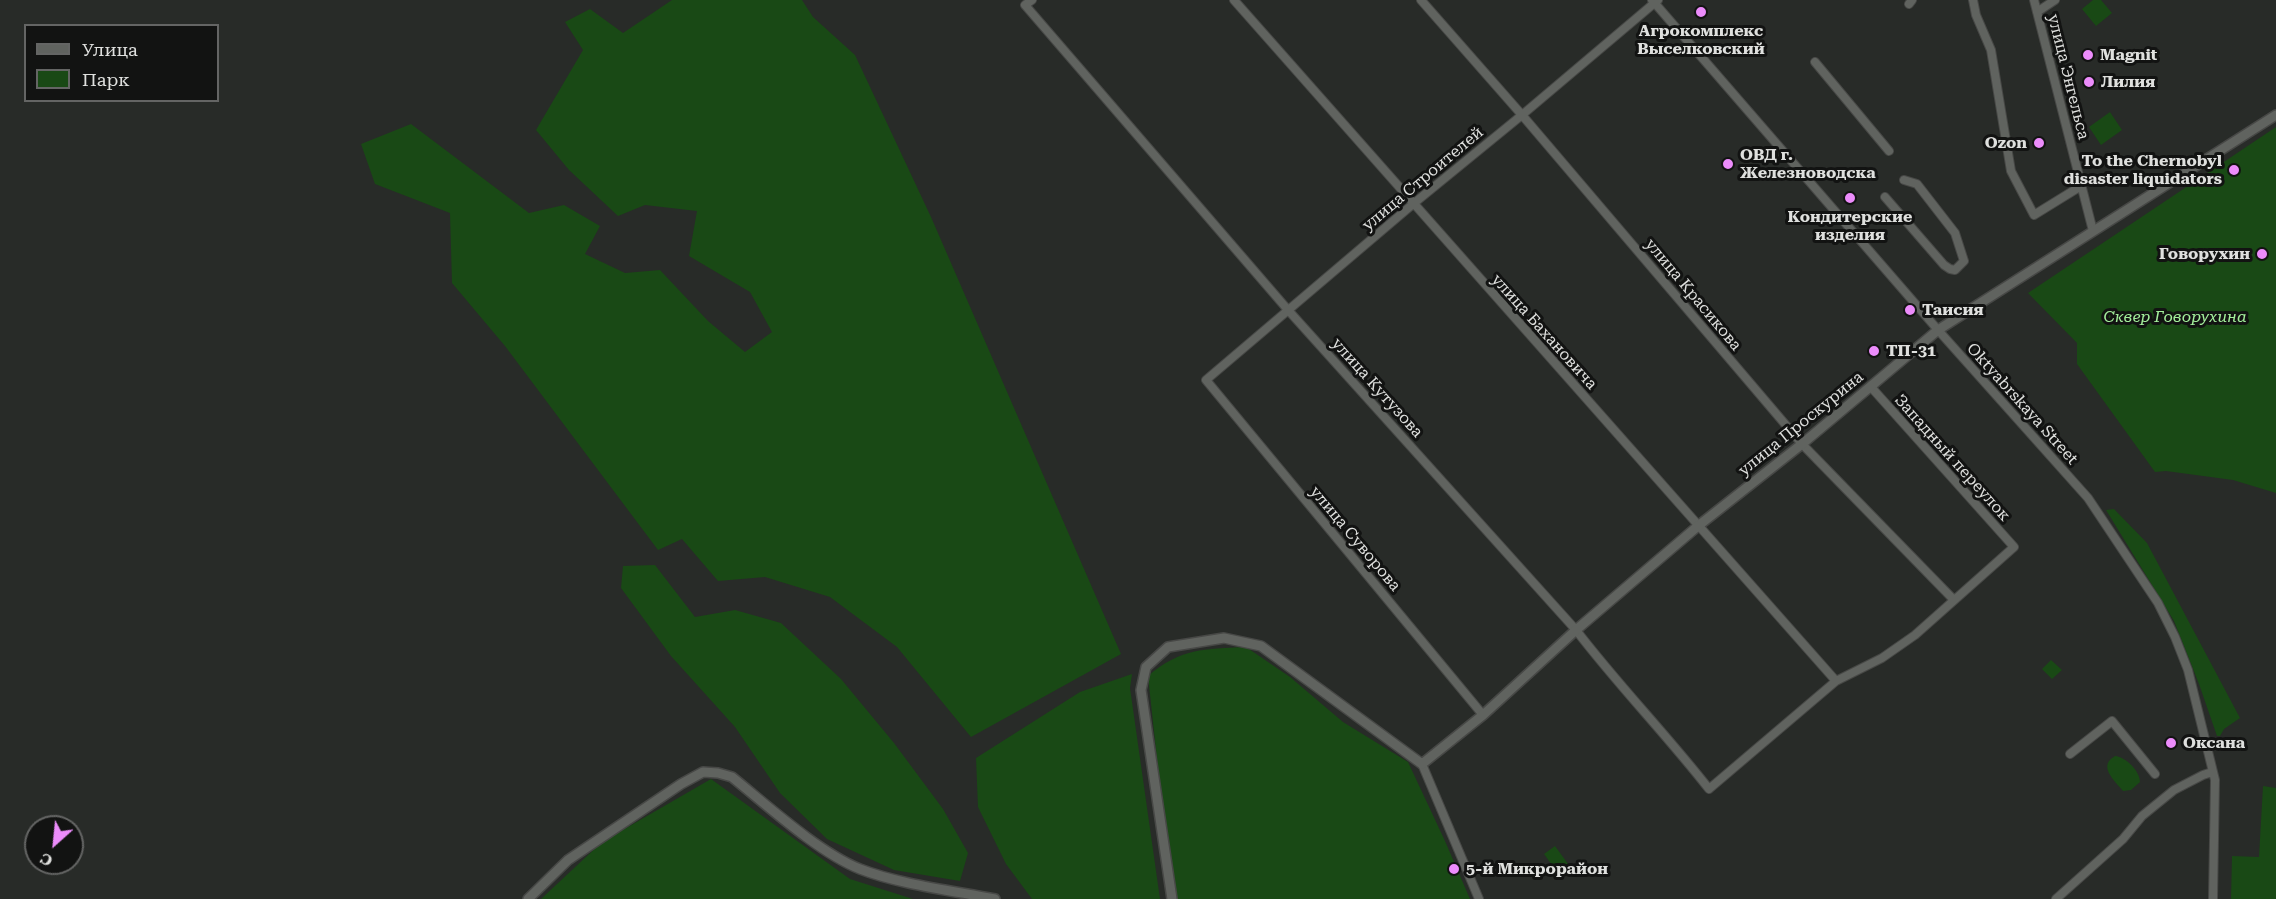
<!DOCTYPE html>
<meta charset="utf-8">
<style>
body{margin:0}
#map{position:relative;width:2276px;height:899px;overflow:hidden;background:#282b28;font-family:"Roboto Serif",serif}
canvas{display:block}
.legend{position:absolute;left:24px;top:24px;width:195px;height:78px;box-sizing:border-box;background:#121312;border:2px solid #646564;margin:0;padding:8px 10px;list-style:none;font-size:18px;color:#dfe0de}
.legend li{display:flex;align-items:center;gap:12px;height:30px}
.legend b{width:30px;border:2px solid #646564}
.north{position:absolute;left:24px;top:815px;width:60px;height:60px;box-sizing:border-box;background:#121312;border:2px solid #646564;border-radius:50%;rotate:207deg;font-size:16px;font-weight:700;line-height:24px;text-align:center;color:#dfe0de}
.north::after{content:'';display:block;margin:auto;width:21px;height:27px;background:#ec8cfb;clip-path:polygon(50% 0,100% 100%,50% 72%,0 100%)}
</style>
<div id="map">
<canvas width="2276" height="899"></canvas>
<ul class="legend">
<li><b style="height:8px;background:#60635f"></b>Улица</li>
<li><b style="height:16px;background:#194915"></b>Парк</li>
</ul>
<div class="north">С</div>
</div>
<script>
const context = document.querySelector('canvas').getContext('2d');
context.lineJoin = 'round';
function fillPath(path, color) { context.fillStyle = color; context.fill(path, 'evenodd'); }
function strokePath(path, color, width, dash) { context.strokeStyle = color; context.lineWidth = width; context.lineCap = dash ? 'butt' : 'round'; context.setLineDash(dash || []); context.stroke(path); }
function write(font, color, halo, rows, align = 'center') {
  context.font = font + ' "Roboto Serif",serif'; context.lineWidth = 6; context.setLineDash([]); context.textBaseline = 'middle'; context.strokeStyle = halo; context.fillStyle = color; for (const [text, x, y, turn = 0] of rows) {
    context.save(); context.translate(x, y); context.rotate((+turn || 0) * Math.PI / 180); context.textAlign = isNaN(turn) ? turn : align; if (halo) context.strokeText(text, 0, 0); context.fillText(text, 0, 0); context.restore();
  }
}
fillPath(new Path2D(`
 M 672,0 L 802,0 L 813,17 L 855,55 L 931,217 L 1121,654 L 971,737 L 897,647 L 830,597 L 765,577 L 718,581 L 682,539 L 658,550 L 505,346 L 452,283 L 450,213 L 375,184 L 361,144 L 411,124 L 529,213 L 564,205 L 600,226 L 585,254 L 625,273 L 660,270 L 708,321 L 745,352 L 772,332 L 750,292 L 689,256 L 697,211 L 645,205 L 618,216 L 569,170 L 536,130 L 583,50 L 565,22 L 590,9 L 623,33 Z
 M 2093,0 L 2101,0 L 2112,13 L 2096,26 L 2082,9 Z
 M 2110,112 L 2122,130 L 2101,145 L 2089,127 Z
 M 2276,127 L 2276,493 L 2233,480 L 2166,471 L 2155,472 L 2077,364 L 2077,343 L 2028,293 Z
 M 2114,509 L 2147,543 L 2240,718 L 2224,729 L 2220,736 L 2217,736 L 2199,684 L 2174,621 L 2106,510 Z
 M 655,565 L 695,617 L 735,610 L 781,623 L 841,679 L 894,743 L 943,809 L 968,853 L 960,881 L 894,870 L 827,839 L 780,793 L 735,727 L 671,656 L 621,588 L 623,566 Z
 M 1246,647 L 1290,677 L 1343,722 L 1408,762 L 1445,841 L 1470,899 L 1177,899 L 1160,787 L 1148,676 C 1181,648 1204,649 1246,647 Z
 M 2051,660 L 2062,670 L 2052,679 L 2042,669 Z
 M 1132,674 L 1130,688 L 1160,899 L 1032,899 L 1006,864 L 978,807 L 976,758 L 1080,692 Z
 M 2115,756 C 2126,757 2140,771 2140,782 L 2131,790 L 2123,791 C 2115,781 2097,766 2115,756 Z
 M 711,779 L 850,879 L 913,899 L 541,899 L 602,842 Z
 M 2263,786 L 2276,788 L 2276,899 L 2231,899 L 2232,856 L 2259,857 Z
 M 1555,846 L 1571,868 L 1560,876 L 1544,854 Z`), '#194915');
const minor = new Path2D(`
 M 1032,0 L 1025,5 L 1288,310 L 1576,630 C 1618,685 1666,734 1709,789 L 1836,681 L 1882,658 L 1915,635 L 2014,547 L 1871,387
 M 1234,0 L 1836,681
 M 1421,0 L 1522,115 L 1802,444 L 1954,600
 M 1652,0 L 1938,330 L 2088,498 L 2158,603 L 2175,637 L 2188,670 L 2215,780 L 2213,899
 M 1973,0 L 1976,15 L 1991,50 L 2011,171 L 2034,215 L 2081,186
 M 2034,0 L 2093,231
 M 1909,4 L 1912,0
 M 2037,12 L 2055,0
 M 1815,62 L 1889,151
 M 1885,197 L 1944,265 L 1950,269 L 1955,270 L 1964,261 L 1955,233 L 1917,184 L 1904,180
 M 1483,715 L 1206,380 L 1413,204 L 1522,115 L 1658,0
 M 2070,754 L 2112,721 L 2155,774
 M 1422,764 L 1479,899
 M 2056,899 L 2123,839 L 2142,816 L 2174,790 L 2203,775 L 2212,772`);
const tertiary = new Path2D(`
 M 528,899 L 568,860 L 681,784 L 703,772 L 718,773 L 732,777 C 768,806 818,852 860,869 C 898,884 954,891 995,899
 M 1172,899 L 1141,690 L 1146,667 L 1168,647 L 1224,638 L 1261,646 L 1422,764 L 1483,715 L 1576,630 L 1698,526 L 1802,444 L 1938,330 L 2276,115`);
strokePath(minor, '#474846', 10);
strokePath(tertiary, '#474846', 12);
strokePath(minor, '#60635f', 8);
strokePath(tertiary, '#60635f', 9);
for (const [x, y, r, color] of [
 [1701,12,6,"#ec8cfb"],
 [2088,55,6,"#ec8cfb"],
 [2089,82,6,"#ec8cfb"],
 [2039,143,6,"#ec8cfb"],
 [1728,164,6,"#ec8cfb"],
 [2234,170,6,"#ec8cfb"],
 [1850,198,6,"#ec8cfb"],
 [2262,254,6,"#ec8cfb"],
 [1910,310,6,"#ec8cfb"],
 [1874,351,6,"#ec8cfb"],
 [2171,743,6,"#ec8cfb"],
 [1454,869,6,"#ec8cfb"]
]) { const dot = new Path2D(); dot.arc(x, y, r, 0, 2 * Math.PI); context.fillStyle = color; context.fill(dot); strokePath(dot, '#121312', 2); }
write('bold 16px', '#dfe0de', '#121312', [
 ["Агрокомплекс",1701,31,"center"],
 ["Выселковский",1701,49,"center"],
 ["Magnit",2100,55],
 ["Лилия",2101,82],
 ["Ozon",2027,143,"right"],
 ["ОВД г.",1740,155],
 ["Железноводска",1740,173],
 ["To the Chernobyl",2222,161,"right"],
 ["disaster liquidators",2222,179,"right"],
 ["Кондитерские",1850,217,"center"],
 ["изделия",1850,235,"center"],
 ["Говорухин",2250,254,"right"],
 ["Таисия",1922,310],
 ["ТП-31",1886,351],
 ["Оксана",2183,743],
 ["5-й Микрорайон",1466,869]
], 'left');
write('16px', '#dfe0de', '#121312', [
 ["улица Энгельса",2068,77,76],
 ["улица Строителей",1423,179,-40],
 ["улица Красикова",1693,295,50],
 ["улица Бахановича",1544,332,48],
 ["улица Кутузова",1377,388,48],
 ["Oktyabrskaya Street",2022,404,48],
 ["улица Проскурина",1801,424,-39],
 ["Западный переулок",1952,458,48],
 ["улица Суворова",1355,539,50]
]);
write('italic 16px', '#a4f09c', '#121312', [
 ["Сквер Говорухина",2175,317]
]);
</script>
